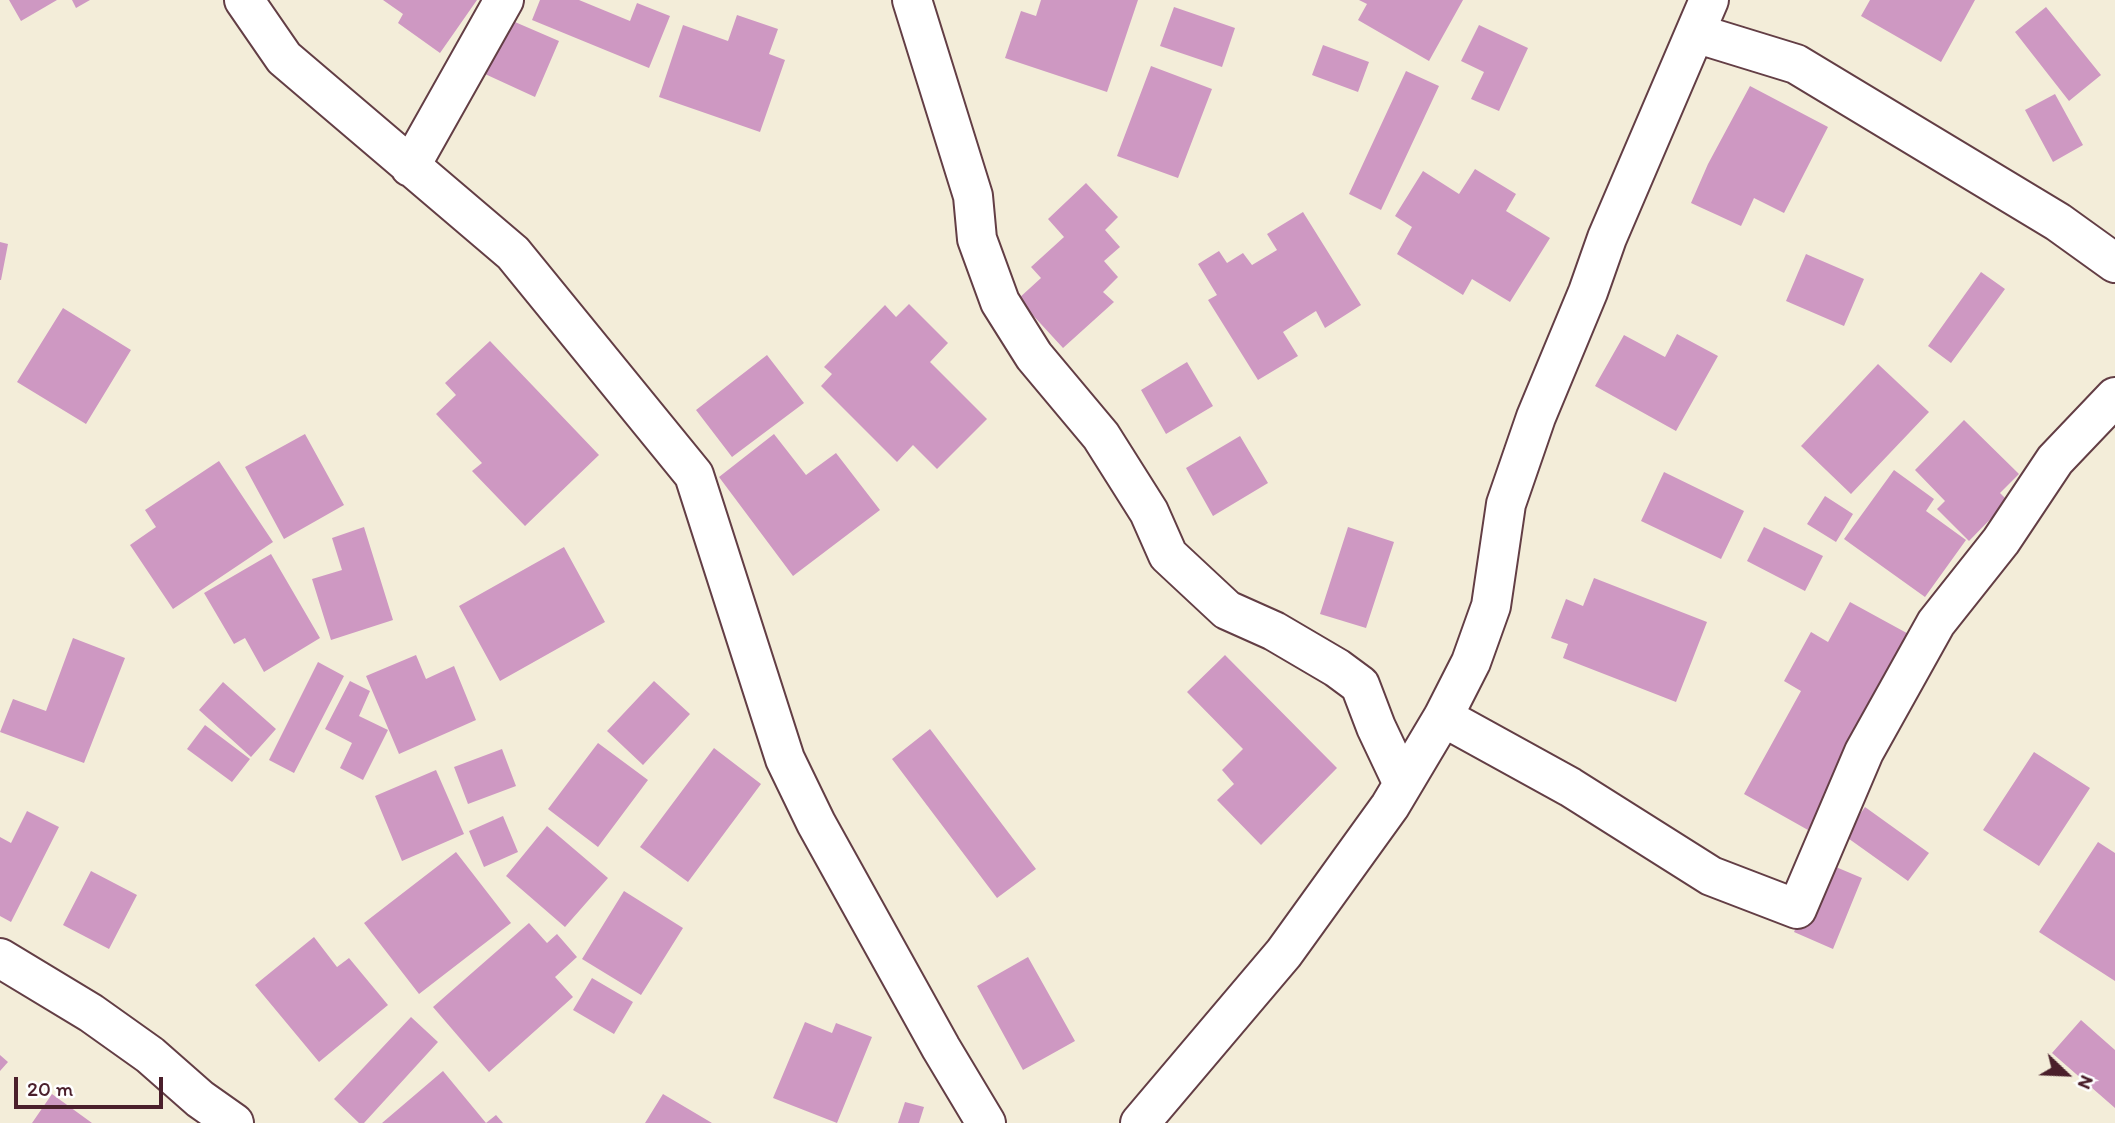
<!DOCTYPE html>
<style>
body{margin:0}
#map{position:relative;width:2115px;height:1123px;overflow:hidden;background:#f3edd9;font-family:Itim,sans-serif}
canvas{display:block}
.north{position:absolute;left:2031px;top:1039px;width:70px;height:70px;-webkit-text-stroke:5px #fff;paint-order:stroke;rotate:113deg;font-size:19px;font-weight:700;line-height:28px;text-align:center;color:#4a1f2b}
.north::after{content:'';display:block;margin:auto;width:24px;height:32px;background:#4a1f2b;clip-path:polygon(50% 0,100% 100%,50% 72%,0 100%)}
.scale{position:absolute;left:14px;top:1077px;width:149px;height:32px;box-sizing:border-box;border:4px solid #4a1f2b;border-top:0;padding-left:9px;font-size:21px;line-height:24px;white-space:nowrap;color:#4a1f2b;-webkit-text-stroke:5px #fff;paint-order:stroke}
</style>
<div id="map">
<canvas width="2115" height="1123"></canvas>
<div class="north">N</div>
<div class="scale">20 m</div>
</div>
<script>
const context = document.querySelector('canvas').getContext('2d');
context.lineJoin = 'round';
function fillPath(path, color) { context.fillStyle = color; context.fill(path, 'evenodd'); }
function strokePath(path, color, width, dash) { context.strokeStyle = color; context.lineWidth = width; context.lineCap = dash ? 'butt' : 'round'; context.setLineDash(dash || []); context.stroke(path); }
fillPath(new Path2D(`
 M 9,0 L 57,0 L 21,21 Z
 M 72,0 L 90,0 L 76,8 Z
 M 383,0 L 477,0 L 440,53 L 398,23 L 403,14 Z
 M 540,0 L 579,0 L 630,21 L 637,3 L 670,16 L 649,68 L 532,20 Z
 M 1041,0 L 1138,0 L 1107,92 L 1005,58 L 1021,11 L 1036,16 Z
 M 1359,0 L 1463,0 L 1429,61 L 1358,20 L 1367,4 Z
 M 1870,0 L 1975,0 L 1941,62 L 1861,16 Z
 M 1174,7 L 1235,28 L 1222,67 L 1160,46 Z
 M 2046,7 L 2101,75 L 2069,101 L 2015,32 Z
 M 737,15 L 778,29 L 769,54 L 785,60 L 760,132 L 659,97 L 683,25 L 728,41 Z
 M 508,19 L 559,41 L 535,97 L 485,74 Z
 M 1479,25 L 1528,48 L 1499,111 L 1471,99 L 1484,72 L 1461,61 Z
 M 1323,45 L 1369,62 L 1358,92 L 1312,75 Z
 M 1151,66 L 1212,89 L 1178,178 L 1117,156 Z
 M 1406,71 L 1439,86 L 1381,210 L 1349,194 Z
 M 1750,86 L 1828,127 L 1784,213 L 1754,198 L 1741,226 L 1691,203 L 1708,164 Z
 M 2055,94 L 2083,145 L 2053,162 L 2025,110 Z
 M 1475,169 L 1516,194 L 1506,211 L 1550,238 L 1510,302 L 1472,279 L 1463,295 L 1397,254 L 1412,227 L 1395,216 L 1423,171 L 1459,194 Z
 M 1086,183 L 1118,217 L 1105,230 L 1120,247 L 1104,261 L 1118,277 L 1103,292 L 1114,302 L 1063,348 L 1018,299 L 1041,278 L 1031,267 L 1064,237 L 1048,219 Z
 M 1303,212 L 1361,305 L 1325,328 L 1316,311 L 1283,332 L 1298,356 L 1258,380 L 1208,300 L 1217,295 L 1198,264 L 1219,251 L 1227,263 L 1243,253 L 1252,265 L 1277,250 L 1267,234 Z
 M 0,242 L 8,244 L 1,280 L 0,280 Z
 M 1806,254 L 1864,279 L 1844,326 L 1786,301 Z
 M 1981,272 L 2005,289 L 1951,363 L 1928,346 Z
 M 909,304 L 948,343 L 930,362 L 987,419 L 937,469 L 913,445 L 897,462 L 821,386 L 832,374 L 824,367 L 885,305 L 896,317 Z
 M 63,308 L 131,350 L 86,424 L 17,382 Z
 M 1677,334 L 1718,356 L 1676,431 L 1595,386 L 1624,335 L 1665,357 Z
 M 490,341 L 599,455 L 525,526 L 472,471 L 482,463 L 436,414 L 456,395 L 445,383 Z
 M 767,355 L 804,403 L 732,457 L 696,410 Z
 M 1187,362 L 1213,406 L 1166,434 L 1141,390 Z
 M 1878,364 L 1929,412 L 1851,494 L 1801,446 Z
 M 1964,420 L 2019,474 L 2000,493 L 2008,501 L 1969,541 L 1937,509 L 1945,501 L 1915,470 Z
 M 305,434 L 344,505 L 284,539 L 245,467 Z
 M 774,434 L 806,475 L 836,453 L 880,510 L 793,576 L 719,477 Z
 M 1240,436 L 1268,483 L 1213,516 L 1186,468 Z
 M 219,461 L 273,542 L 173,609 L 130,545 L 156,527 L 145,510 Z
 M 1894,470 L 1934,499 L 1926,511 L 1966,540 L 1925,597 L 1844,539 Z
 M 1664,472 L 1744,511 L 1721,559 L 1641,521 Z
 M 1825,496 L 1853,514 L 1836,542 L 1807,524 Z
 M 364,527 L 393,620 L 331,640 L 312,579 L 342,570 L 332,538 Z
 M 1348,527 L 1394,542 L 1366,628 L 1320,614 Z
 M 1764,527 L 1823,556 L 1805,591 L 1747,561 Z
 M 564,547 L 605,622 L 500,681 L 459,606 Z
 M 271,554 L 320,638 L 264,672 L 245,638 L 234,644 L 204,593 Z
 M 1594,578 L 1707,622 L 1676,702 L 1563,658 L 1568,644 L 1551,638 L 1566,599 L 1583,606 Z
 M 1850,602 L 1914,637 L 1808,830 L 1744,794 L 1801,691 L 1784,681 L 1811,632 L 1828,642 Z
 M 73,638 L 125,658 L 84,763 L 0,732 L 13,699 L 46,711 Z
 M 416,655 L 426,679 L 454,666 L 476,720 L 399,754 L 366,676 Z
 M 1225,655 L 1337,768 L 1261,845 L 1217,800 L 1234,784 L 1222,770 L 1243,749 L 1187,692 Z
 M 318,662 L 344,676 L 294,773 L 269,760 Z
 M 350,681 L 370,691 L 359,716 L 388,730 L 363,780 L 340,768 L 352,743 L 325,729 Z
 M 654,681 L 690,714 L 643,765 L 607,731 Z
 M 223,682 L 276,729 L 251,757 L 199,710 Z
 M 205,725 L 250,759 L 232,782 L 187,749 Z
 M 930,729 L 1036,869 L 997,898 L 892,759 Z
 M 598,743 L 648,780 L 598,847 L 548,809 Z
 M 714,748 L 761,784 L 688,882 L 640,847 Z
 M 502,749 L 516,786 L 468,804 L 454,767 Z
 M 2034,752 L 2090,788 L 2039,866 L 1983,830 Z
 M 436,770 L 464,834 L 402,861 L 375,796 Z
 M 1865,807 L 1929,853 L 1908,881 L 1845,836 Z
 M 27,811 L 59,827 L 11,922 L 0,916 L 0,837 L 11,843 Z
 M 503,816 L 518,852 L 484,867 L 469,831 Z
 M 547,826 L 608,878 L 565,927 L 506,876 Z
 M 2098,842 L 2115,853 L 2115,981 L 2039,932 Z
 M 456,852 L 511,923 L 419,994 L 364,923 Z
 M 1824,862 L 1862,878 L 1833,949 L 1794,932 Z
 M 91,871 L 137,895 L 109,949 L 63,925 Z
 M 624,891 L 683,928 L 641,995 L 582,959 Z
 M 529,923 L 547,943 L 557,934 L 577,957 L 555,977 L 573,997 L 489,1072 L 433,1007 Z
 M 314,937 L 337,967 L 349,958 L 388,1005 L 319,1062 L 255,985 Z
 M 1028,957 L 1075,1041 L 1023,1070 L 977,986 Z
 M 592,978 L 633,1002 L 614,1034 L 573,1010 Z
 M 411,1017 L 438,1042 L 364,1123 L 359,1123 L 334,1099 Z
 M 2081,1020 L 2115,1050 L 2115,1108 L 2052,1053 Z
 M 805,1022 L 832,1033 L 836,1023 L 872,1037 L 837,1123 L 773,1098 Z
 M 0,1055 L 8,1062 L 0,1071 Z
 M 443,1071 L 486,1123 L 496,1115 L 503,1123 L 382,1123 Z
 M 52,1094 L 92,1123 L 32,1123 Z
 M 663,1094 L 712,1123 L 645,1123 Z
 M 905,1102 L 924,1107 L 919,1123 L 898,1123 Z`), '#ce98c2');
const street = new Path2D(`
 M 244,0 L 284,58 L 513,253 L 694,475 L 785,759 L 816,823 L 941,1048 L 986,1123
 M 912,0 L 973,196 L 977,239 L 1000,302 L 1034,356 L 1101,436 L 1149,512 L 1168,555 L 1227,610 L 1274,631 L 1337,668 L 1360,685 L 1376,727 L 1403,784
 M 1695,33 L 1796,64 L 2058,222 L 2115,263
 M 410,167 L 504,0
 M 1443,717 L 1570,787 L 1711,876 L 1797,909 L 1864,752 L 1936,623 L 2001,541 L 2055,460 L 2115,397
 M 0,958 L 91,1013 L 150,1055 L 200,1099 L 234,1123
 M 1140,1123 L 1284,953 L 1390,806 L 1443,717 L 1471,662 L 1491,606 L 1506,504 L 1536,417 L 1588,292 L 1607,238 L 1709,0`);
strokePath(street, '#633e45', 42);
strokePath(street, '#fff', 38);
</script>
